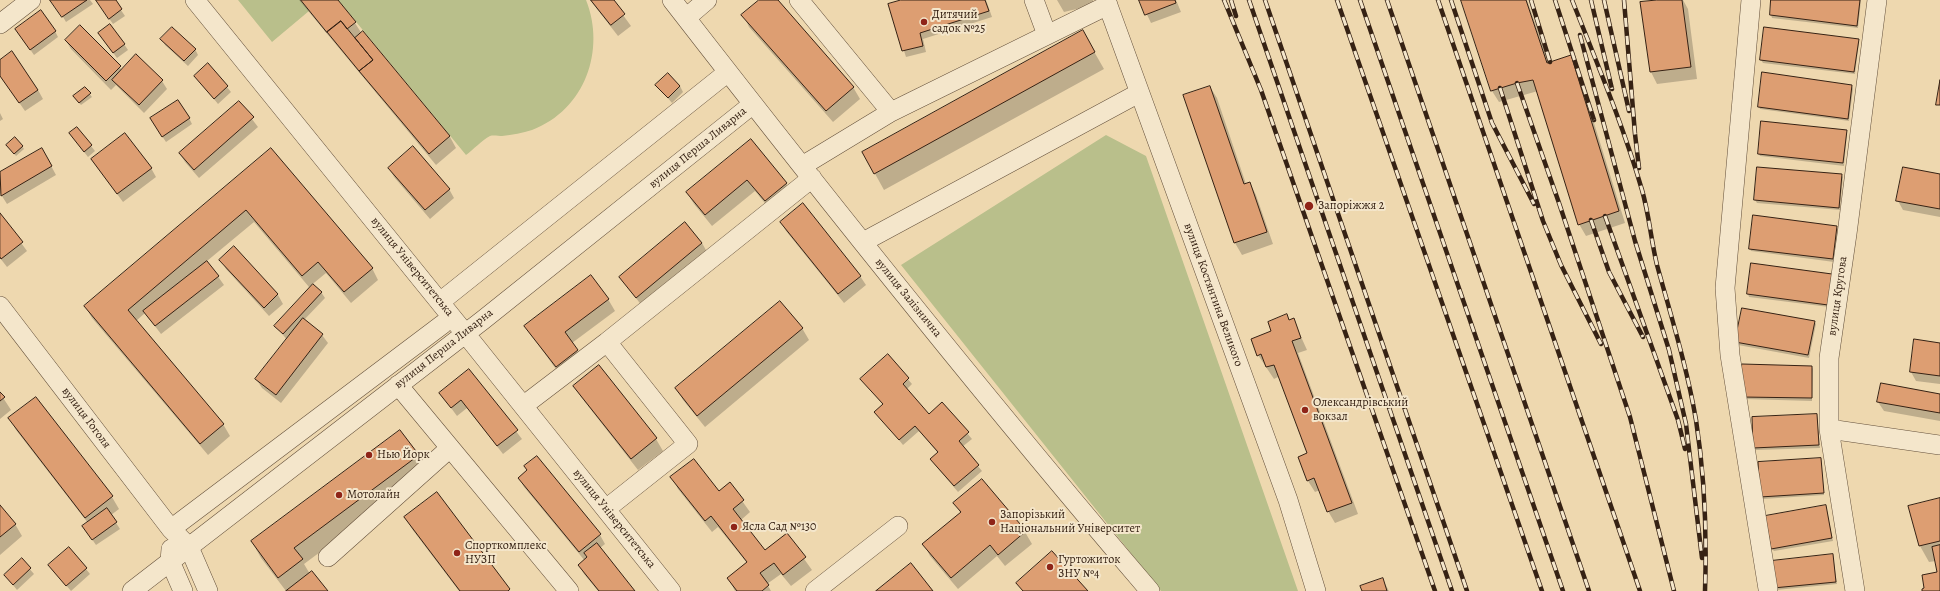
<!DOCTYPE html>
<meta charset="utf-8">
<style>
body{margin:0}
canvas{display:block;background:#eed8af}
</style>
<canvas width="1940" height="591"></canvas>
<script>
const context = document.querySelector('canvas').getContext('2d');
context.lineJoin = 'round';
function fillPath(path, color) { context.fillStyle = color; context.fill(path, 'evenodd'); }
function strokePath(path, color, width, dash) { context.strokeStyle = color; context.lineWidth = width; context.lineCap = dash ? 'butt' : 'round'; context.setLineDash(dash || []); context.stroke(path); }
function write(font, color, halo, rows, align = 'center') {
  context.font = font + ' Alegreya,serif'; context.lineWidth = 4; context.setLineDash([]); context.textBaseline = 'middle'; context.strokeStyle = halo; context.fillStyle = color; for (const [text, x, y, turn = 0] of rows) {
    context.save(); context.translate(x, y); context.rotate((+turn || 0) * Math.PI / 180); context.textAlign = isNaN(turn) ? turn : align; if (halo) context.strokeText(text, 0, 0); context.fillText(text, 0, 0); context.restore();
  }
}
fillPath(new Path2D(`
 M 238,0 L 300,0 L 309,11 L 272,42 Z
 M 338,0 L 586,0 C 606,50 585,110 532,130 C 523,133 512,135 502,136 C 499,136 493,135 490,136 C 482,140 473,150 466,155 Z
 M 1106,135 L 1146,156 L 1298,591 L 1161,591 L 901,265 Z`), '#b9bf8b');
fillPath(new Path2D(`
 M 53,0 L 90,0 L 93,4 L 66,22 Z
 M 96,0 L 114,0 L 125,16 L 113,24 Z
 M 299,0 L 336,0 L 355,23 L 362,34 L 363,32 L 450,137 L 456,148 L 436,165 Z
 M 590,0 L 612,0 L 631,26 L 618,36 Z
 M 760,0 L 776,0 L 853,87 L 860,99 L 833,122 L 749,27 L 743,15 Z
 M 904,0 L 986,0 L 992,17 L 923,39 L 926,52 L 906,57 L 889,5 Z
 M 1057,0 L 1093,0 L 1094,5 L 1064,12 Z
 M 1140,0 L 1176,0 L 1181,12 L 1151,23 Z
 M 1462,0 L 1527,0 L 1549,63 L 1570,56 L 1577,68 L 1625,223 L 1586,236 L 1579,224 L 1538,91 L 1499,102 L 1492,91 Z
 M 1665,0 L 1683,0 L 1688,9 L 1697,79 L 1657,84 L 1651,72 L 1641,3 Z
 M 1772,0 L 1861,0 L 1858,28 L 1772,18 L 1771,15 Z
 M 80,27 L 122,70 L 162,81 L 167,89 L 144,113 L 116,85 L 111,90 L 71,49 L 66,41 Z
 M 16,29 L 55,31 L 58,37 L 34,55 Z
 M 103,39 L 124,44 L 128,50 L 117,58 Z
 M 162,39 L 195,49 L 198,55 L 188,66 L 165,45 Z
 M 1858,40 L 1859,42 L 1855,74 L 1763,63 L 1761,60 Z
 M 1092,48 L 1104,69 L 884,190 L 863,152 Z
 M 0,61 L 38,90 L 43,99 L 25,111 L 0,75 Z
 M 208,64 L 231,92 L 218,104 L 195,76 Z
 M 657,85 L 680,86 L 683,92 L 672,103 Z
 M 1852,86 L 1853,89 L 1849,121 L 1760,109 L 1759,106 Z
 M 1210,87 L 1217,98 L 1246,184 L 1250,183 L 1256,195 L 1273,244 L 1242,255 L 1235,243 L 1184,96 Z
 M 85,88 L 92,97 L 81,105 L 76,99 Z
 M 239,102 L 258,127 L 199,178 L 185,162 L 180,154 Z
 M 0,113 L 3,119 L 0,121 Z
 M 189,118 L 192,124 L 166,142 L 154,124 Z
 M 77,128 L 95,151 L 88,157 L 70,134 Z
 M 1846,131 L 1847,133 L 1844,166 L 1760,156 L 1759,154 Z
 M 751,141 L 786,183 L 793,195 L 772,212 L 755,191 L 712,226 L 694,204 L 687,193 Z
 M 22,146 L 24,149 L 16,156 L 9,147 Z
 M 42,149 L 56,175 L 7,204 L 0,193 L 0,173 Z
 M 271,149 L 372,268 L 378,280 L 351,303 L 326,273 L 309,287 L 254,222 L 207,261 L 224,285 L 161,334 L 145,313 L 136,321 L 223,424 L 230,436 L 208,455 L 92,318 L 85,306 Z
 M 92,160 L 151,168 L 156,177 L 123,202 Z
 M 389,168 L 449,189 L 454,198 L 430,219 L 394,177 Z
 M 1758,168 L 1841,175 L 1843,177 L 1840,210 L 1757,203 L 1755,200 Z
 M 1940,175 L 1940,217 L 1903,210 L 1898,201 Z
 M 803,204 L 860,276 L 866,285 L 844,303 L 786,231 L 781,222 Z
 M 0,214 L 27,251 L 7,267 L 0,258 Z
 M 1836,227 L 1838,229 L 1834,262 L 1751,251 L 1750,249 Z
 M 702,243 L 707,252 L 642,306 L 620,277 Z
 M 234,247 L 278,295 L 283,304 L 269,316 L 226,269 L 221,260 Z
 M 1832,275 L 1829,307 L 1749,297 L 1748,294 Z
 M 321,292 L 325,298 L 304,320 L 322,335 L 328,343 L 281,403 L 262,388 L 256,379 L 287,340 L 276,326 Z
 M 608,299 L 615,311 L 572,343 L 584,362 L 563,379 L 525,326 Z
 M 1742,309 L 1814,321 L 1816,324 L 1809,358 L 1738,345 Z
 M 1293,319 L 1307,350 L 1298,353 L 1358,514 L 1335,523 L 1328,511 L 1320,490 L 1315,492 L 1308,481 L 1299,457 L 1309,454 L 1280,376 L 1274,379 L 1258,355 L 1273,332 Z
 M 802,328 L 809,340 L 705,427 L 683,400 L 676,388 Z
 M 1940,344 L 1940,384 L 1916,381 L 1911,372 Z
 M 888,356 L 912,384 L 906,390 L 929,415 L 942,403 L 972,439 L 962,447 L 982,471 L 958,492 L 935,465 L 931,459 L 938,453 L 919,431 L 903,445 L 876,412 L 883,405 L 862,379 Z
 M 1743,365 L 1812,367 L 1813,369 L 1812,401 L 1744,399 Z
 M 598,366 L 656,439 L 663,451 L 638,470 L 581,397 L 574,386 Z
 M 469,370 L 522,439 L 503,454 L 467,408 L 457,416 L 440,393 Z
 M 0,393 L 11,410 L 0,419 Z
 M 1940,395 L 1940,421 L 1884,411 L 1878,402 Z
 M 36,398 L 112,497 L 119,509 L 111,515 L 120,529 L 96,545 L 87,532 L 88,523 L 16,430 L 10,418 Z
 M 1817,415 L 1820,448 L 1756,450 L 1754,447 Z
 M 418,455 L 428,472 L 304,564 L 310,574 L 327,591 L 286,591 L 261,558 L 252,542 Z
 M 537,457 L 600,535 L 605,544 L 600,548 L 633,591 L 598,591 L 584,574 L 579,565 L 585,561 L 524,487 L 519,478 L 528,471 L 525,467 Z
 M 1821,459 L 1824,495 L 1763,499 L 1759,463 Z
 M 672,478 L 719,492 L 730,484 L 750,512 L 741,520 L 765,551 L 787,535 L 812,570 L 791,586 L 781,574 L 767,584 L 771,591 L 735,591 L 728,578 L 747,563 L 718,527 L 712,532 L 678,489 Z
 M 982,480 L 1025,532 L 1032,544 L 1005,566 L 997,556 L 958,589 L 930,556 L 924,544 L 961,514 L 955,503 Z
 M 437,494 L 510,591 L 459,591 L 412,529 L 405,517 Z
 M 1940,499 L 1940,591 L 1923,591 L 1938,573 L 1936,561 L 1929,562 L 1920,546 L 1910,507 Z
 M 1826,506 L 1833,541 L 1774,551 L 1772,549 Z
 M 0,507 L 15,524 L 22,536 L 0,555 Z
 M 69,548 L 90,574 L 71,591 L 49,565 Z
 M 1833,555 L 1837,584 L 1776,590 L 1774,588 Z
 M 22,560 L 34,574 L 17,590 L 5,575 Z
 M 1383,580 L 1389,591 L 1363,591 Z`), '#0003');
const building = new Path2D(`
 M 50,0 L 87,0 L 62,17 Z
 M 96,0 L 116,0 L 122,9 L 109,19 Z
 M 301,0 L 338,0 L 356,22 L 347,29 L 341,21 L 327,32 Z
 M 591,0 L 614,0 L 625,14 L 611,25 Z
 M 759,0 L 778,0 L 854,87 L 826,111 L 741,15 Z
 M 901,0 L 985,0 L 989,11 L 920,33 L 923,46 L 902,51 L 888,4 Z
 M 1139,0 L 1175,0 L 1176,3 L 1145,15 Z
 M 1461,0 L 1526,0 L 1547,63 L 1571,55 L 1619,211 L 1578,225 L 1533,80 L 1517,83 L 1491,91 Z
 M 1657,0 L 1682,0 L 1691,67 L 1650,72 L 1640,2 Z
 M 1771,0 L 1860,0 L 1857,26 L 1770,15 Z
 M 41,10 L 56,31 L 30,50 L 15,29 Z
 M 341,21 L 373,60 L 359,71 L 327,32 Z
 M 110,24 L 125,44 L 113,53 L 98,33 Z
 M 80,25 L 121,66 L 106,81 L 65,40 Z
 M 172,27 L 196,49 L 184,61 L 160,39 Z
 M 1764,27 L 1859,39 L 1854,72 L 1760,60 Z
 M 1083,30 L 1095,52 L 874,174 L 862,152 Z
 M 363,31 L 450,136 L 429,154 L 359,71 L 373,60 L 355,38 Z
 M 12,51 L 38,90 L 19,103 L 0,76 L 0,60 Z
 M 136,54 L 163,80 L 139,105 L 112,80 Z
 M 208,63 L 228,86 L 214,99 L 194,76 Z
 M 1762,72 L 1852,85 L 1848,119 L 1758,107 Z
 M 668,73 L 680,86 L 668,98 L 655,85 Z
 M 1940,80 L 1940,105 L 1936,105 Z
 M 1210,86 L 1244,184 L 1250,182 L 1267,232 L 1234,243 L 1183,95 Z
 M 85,87 L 91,93 L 79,103 L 73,96 Z
 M 178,100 L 190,118 L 162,137 L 150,118 Z
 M 239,101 L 254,117 L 194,170 L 179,153 Z
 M 1761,121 L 1847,130 L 1843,163 L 1758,154 Z
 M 77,127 L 92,145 L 84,152 L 69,133 Z
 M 125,133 L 152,168 L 117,194 L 91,159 Z
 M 15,137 L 23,146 L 14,154 L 6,145 Z
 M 751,139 L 787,183 L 765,201 L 747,180 L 705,215 L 686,192 Z
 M 413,146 L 450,189 L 425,210 L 388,168 Z
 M 42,148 L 52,166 L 1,196 L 0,172 Z
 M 271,148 L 373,268 L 344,292 L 318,262 L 302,276 L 246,210 L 128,310 L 224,424 L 200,444 L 84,306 Z
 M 1757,167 L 1842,174 L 1839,208 L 1754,200 Z
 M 1903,167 L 1940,174 L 1940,209 L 1896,201 Z
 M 803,203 L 861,276 L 838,294 L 780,222 Z
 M 0,213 L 23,242 L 1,259 L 0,257 Z
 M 1753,215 L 1837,226 L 1833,259 L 1749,249 Z
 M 685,222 L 702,243 L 636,298 L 619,277 Z
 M 234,246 L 278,294 L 264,308 L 219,260 Z
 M 207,261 L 219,276 L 155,326 L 143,311 Z
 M 1751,263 L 1832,274 L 1828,305 L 1747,294 Z
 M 591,275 L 609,299 L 565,332 L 578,350 L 556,367 L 524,326 Z
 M 313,284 L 322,292 L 283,334 L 274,326 Z
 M 780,301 L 803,328 L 697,416 L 675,388 Z
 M 1742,308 L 1815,321 L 1808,355 L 1735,342 Z
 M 1287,314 L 1289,320 L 1294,318 L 1301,338 L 1292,341 L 1352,503 L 1327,512 L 1314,478 L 1307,481 L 1298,457 L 1307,453 L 1274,365 L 1266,367 L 1261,354 L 1257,356 L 1251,339 L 1271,331 L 1268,322 Z
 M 303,318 L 323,334 L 276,395 L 255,379 Z
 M 1914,339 L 1940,343 L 1940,376 L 1910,372 Z
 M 888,354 L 909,378 L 903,384 L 929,414 L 942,402 L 969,432 L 959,441 L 979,465 L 954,486 L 930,459 L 938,452 L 915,426 L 899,440 L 874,412 L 883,404 L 860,379 Z
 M 1742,364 L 1812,366 L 1812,398 L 1741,397 Z
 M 599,365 L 657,438 L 631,459 L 573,386 Z
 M 469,369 L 518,430 L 497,446 L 461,400 L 451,408 L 439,393 Z
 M 1881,383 L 1940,394 L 1940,413 L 1877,402 Z
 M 0,392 L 5,397 L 0,401 Z
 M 36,397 L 113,496 L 85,518 L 8,418 Z
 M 1817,414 L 1819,445 L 1753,448 L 1752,417 Z
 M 400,430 L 419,455 L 294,548 L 303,559 L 278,578 L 251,541 Z
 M 537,456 L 601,534 L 579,552 L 518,478 L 527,470 L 524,466 Z
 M 1821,458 L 1824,493 L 1760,497 L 1758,462 Z
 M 694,459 L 719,491 L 730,482 L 744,500 L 733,509 L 765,550 L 787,533 L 806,557 L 783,575 L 774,563 L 760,573 L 769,585 L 762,591 L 737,591 L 727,578 L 747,562 L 711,516 L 705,521 L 670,477 Z
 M 982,479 L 1026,531 L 998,555 L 990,545 L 951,578 L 922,544 L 961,512 L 953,503 Z
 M 437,492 L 510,589 L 508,591 L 460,591 L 404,517 Z
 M 1940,498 L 1940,541 L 1919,546 L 1908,506 Z
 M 0,505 L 16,524 L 0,537 Z
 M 1826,505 L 1832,538 L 1771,549 L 1765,516 Z
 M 107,508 L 117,522 L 92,540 L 82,526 Z
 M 597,543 L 635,591 L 599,591 L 578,565 L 587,557 L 584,553 Z
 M 1940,545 L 1940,591 L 1922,591 L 1922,589 L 1924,588 L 1922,575 L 1937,572 L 1932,547 Z
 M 69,547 L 87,568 L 66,586 L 48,565 Z
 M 1052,551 L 1088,591 L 1023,591 L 1016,583 Z
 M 1833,554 L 1836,582 L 1773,588 L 1771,561 Z
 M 22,558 L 31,568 L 13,585 L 4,575 Z
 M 911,563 L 933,591 L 876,591 Z
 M 312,571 L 328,591 L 286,591 Z
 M 1383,578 L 1387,591 L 1362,591 L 1360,586 Z`);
fillPath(building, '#dd9e72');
strokePath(building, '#362214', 1);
const minor = new Path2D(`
 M 195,0 L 472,342 L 671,591
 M 672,0 C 827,200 985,398 1150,591
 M 799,0 L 891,112
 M 1034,0 L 1047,35
 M 1106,0 L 1288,500 L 1316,591
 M 1751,0 L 1725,288 L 1730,355 L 1768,589
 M 686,18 L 707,0
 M 0,24 L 31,0
 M 802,166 L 891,112 L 1108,5
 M 863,242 L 1139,93
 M 440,302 L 728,72
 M 0,306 L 171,529 L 189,547 L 208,591
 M 607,342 L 812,178
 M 398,385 L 569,591
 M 523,406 L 607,342 L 688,444 L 606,509
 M 1829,429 L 1940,445
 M 171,529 L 443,324
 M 171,549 L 170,561 L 183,591
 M 328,557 L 450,448
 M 132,591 L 483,320 L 753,104
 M 815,591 L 898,526
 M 1855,591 L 1829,429 L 1829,358 L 1847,234 L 1877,0`);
strokePath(minor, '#64503b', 20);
strokePath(minor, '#f4e6cb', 19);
const rail = new Path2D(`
 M 1224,0 L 1261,90 L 1435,591
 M 1231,0 L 1236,16
 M 1249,0 L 1452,591
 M 1265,0 L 1467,591
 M 1337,0 L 1542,591
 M 1360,0 L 1563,591
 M 1387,0 L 1589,591
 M 1438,0 L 1640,591
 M 1451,0 L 1492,123 L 1534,204
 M 1531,0 L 1550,62
 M 1555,0 L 1594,120
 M 1572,0 C 1597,63 1623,125 1642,190 C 1649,214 1651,240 1657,265 C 1671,316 1687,367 1696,420 C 1705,478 1707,532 1705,591
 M 1591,0 L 1612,89
 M 1604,0 L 1629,111
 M 1624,0 L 1635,134 L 1639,168
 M 1580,35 L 1635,241 L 1669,350 L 1686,424 L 1702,558
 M 1517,83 L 1559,203 L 1630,417 L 1674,591
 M 1500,88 L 1543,221 L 1561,265 L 1601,344
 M 1605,216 L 1678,420 L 1685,449
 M 1591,220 L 1609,272 L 1643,337`);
strokePath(rail, '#362214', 4.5);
strokePath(rail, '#f4e6cb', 3, [9]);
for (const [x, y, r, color] of [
 [924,22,4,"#8f2418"],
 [1309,206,5,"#8f2418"],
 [1305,410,4,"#8f2418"],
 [369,455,4,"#8f2418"],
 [339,495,4,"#8f2418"],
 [992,522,4,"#8f2418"],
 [734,527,4,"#8f2418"],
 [457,553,4,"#8f2418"],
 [1050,567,4,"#8f2418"]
]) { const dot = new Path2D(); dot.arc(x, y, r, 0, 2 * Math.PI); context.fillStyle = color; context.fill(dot); strokePath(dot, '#f4e6cb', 1.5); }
write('12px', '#362214', '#f4e6cb', [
 ["Дитячий",932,15],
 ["садок №25",932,29],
 ["Запоріжжя 2",1318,206],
 ["Олександрівський",1313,403],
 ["вокзал",1313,417],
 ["Нью Йорк",377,455],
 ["Мотолайн",347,495],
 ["Запорізький",1000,515],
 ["Національний Університет",1000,529],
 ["Ясла Сад №130",742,527],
 ["Спорткомплекс",465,546],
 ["НУЗП",465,560],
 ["Гуртожиток",1058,560],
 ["ЗНУ №4",1058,574]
], 'left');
write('12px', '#362214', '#f4e6cb', [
 ["вулиця Перша Ливарна",698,148,-39],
 ["вулиця Університетська",412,267,51],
 ["вулиця Костянтина Великого",1213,295,70],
 ["вулиця Кругова",1838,296,-82],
 ["вулиця Залізнична",908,298,51],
 ["вулиця Перша Ливарна",444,349,-38],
 ["вулиця Гоголя",86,418,53],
 ["вулиця Університетська",614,519,51]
]);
</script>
